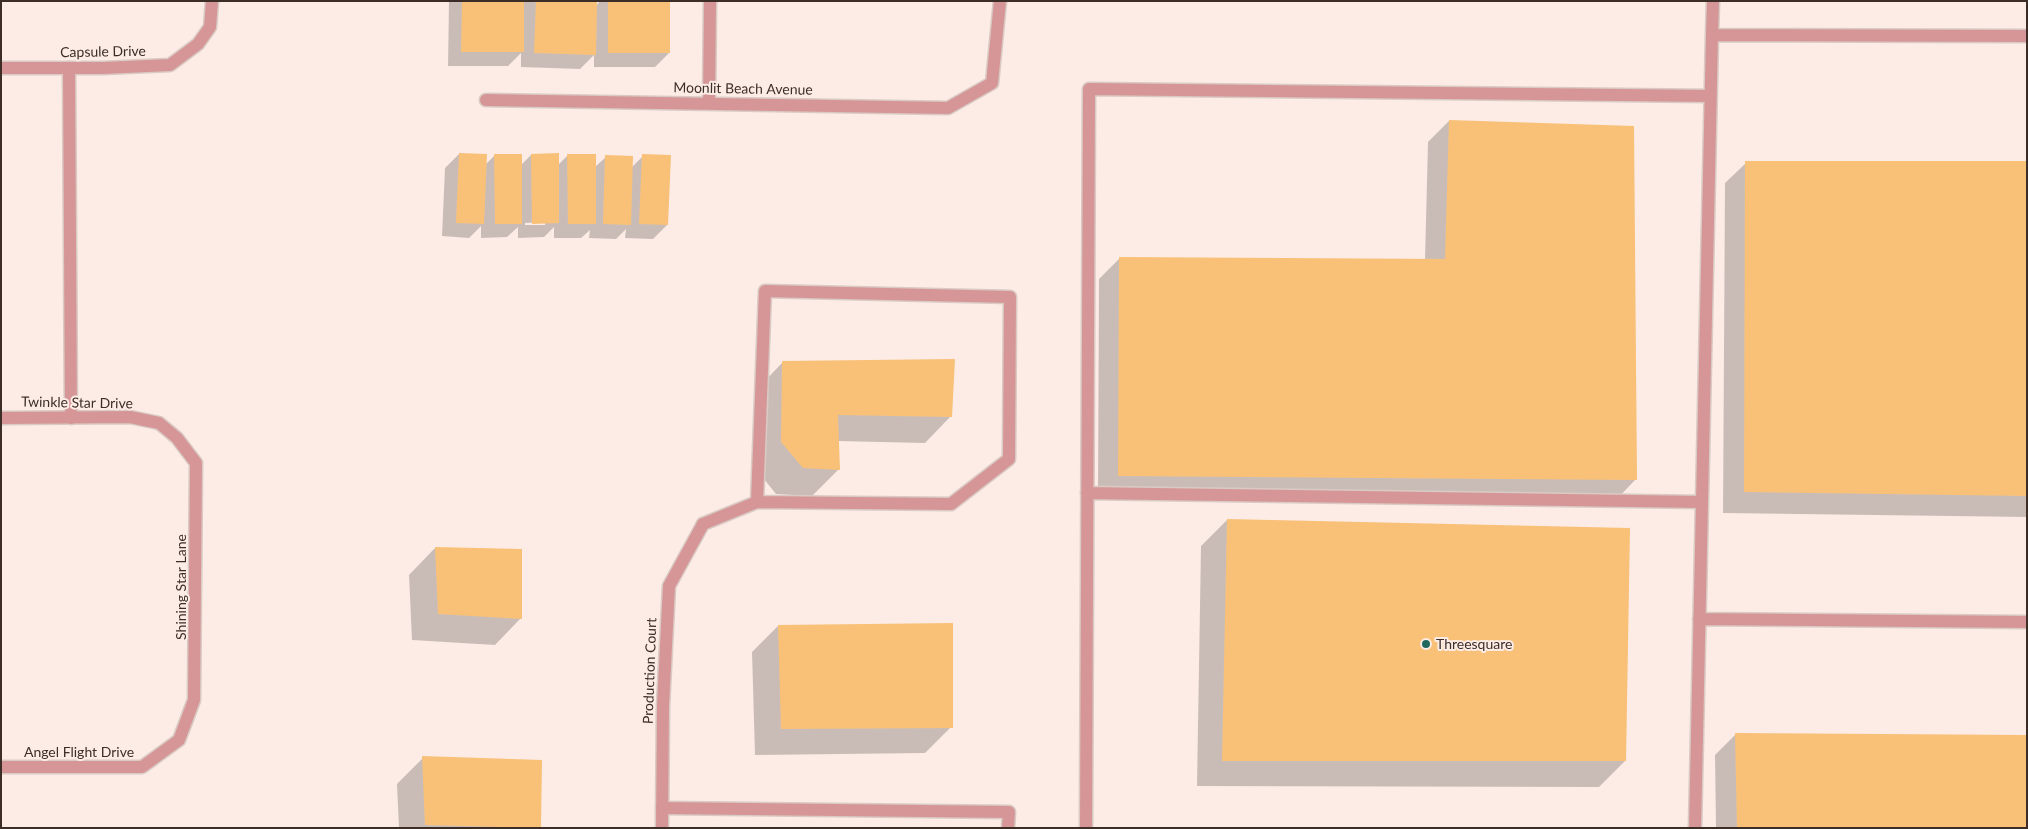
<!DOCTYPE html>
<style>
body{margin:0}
#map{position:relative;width:2028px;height:829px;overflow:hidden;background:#fcece5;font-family:Lato,sans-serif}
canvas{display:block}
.frame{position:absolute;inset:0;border:2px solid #3c2d27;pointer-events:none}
</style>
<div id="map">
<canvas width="2028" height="829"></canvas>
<div class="frame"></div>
</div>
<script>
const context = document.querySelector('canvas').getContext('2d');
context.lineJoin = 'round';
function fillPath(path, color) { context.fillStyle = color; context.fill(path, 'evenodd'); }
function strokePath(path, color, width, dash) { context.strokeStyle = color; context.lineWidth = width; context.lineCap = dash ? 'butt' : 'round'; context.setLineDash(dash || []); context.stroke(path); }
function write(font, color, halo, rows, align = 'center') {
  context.font = font + ' Lato,sans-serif'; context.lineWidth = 4; context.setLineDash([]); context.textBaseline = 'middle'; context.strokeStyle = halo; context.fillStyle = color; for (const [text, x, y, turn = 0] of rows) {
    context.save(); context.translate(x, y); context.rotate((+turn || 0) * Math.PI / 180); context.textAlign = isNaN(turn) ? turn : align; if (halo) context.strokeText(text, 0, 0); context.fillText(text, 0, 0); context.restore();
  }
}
fillPath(new Path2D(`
 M 449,1 L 596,1 L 596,6 L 600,1 L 669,1 L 669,53 L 655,67 L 594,67 L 594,55 L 580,69 L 521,67 L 521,53 L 508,66 L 448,66 Z
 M 1449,121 L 1635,480 L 1615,501 L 1098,496 L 1099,279 L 1120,258 L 1425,260 L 1428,142 Z
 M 459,154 L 486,164 L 495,155 L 521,165 L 531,155 L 557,166 L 568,155 L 595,167 L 606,157 L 632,167 L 643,156 L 667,225 L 653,239 L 625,238 L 626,229 L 616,239 L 589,238 L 590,230 L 581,238 L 554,238 L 554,227 L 544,237 L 518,238 L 518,227 L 507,237 L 481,238 L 481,226 L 469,238 L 442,236 L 445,168 ZM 545,222 L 545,225 L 525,225 L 525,223 Z
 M 2027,162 L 2027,517 L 1723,513 L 1725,183 L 1746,163 Z
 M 783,362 L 951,416 L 925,443 L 837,441 L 838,470 L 812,496 L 776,494 L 755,468 L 757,389 Z
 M 1227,520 L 1625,761 L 1599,787 L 1197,786 L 1201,546 Z
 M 435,548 L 521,618 L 495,645 L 412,640 L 409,575 Z
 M 778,626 L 951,727 L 925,753 L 755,755 L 752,652 Z
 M 1736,734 L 2027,828 L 1716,828 L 1715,755 Z
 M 423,758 L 539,828 L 399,828 L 397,784 Z`), '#0003');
fillPath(new Path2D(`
 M 462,1 L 524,1 L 524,52 L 461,52 Z
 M 536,1 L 597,1 L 596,55 L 534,53 Z
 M 608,1 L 670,1 L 670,53 L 608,53 Z
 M 1449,120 L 1634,126 L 1637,480 L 1118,476 L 1119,257 L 1445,259 Z
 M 459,153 L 487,154 L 484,224 L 456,223 Z
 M 559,153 L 559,223 L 532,224 L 531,154 Z
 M 494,154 L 522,154 L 522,224 L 495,224 Z
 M 567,154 L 596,154 L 596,224 L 568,224 Z
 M 642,154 L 671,155 L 668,225 L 639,224 Z
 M 605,155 L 633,156 L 631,225 L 603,224 Z
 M 1745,161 L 2027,161 L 2027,496 L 1744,492 Z
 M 955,359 L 952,417 L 838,415 L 840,470 L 803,468 L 781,442 L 782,361 Z
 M 1227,519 L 1630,528 L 1626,761 L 1222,761 Z
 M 435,547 L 522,549 L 522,619 L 438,614 Z
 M 953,623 L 953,728 L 781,729 L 778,625 Z
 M 1735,733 L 2027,735 L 2027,828 L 1737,828 Z
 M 422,756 L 542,760 L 541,828 L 425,825 Z`), '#f9c077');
const lane = new Path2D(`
 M 1712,35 L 1713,1
 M 69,68 L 71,418
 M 1087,493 L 1702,502
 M 703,524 L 757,502 L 951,504 L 1009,459 L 1010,297 L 765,291 L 757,502
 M 1699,619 L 2027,622
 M 662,808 L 1009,812 L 1008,828
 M 1086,828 L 1089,89 L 1710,96
 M 1695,828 L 1712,35 L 2027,36`);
const street = new Path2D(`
 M 1,68 L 103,68 L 170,65 L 198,44 L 210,27 L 212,1
 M 486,100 L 948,108 L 992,83 L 1000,1
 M 709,104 L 710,1
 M 1,418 L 130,417 L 159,423 L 177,438 L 196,463 L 194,700 L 179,740 L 142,767 L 1,767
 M 662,828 L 663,706 L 669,586 L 703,524`);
strokePath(lane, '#d9cac3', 15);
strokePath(street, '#d9cac3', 15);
strokePath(lane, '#d69697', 12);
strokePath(street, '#d69697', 12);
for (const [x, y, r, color] of [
 [1426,644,5,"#22695d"]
]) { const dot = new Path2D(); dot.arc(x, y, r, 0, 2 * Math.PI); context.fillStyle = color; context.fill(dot); strokePath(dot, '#fcece5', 2); }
write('14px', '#3c2d27', '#fcece5', [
 ["Capsule Drive",103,52,-1],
 ["Moonlit Beach Avenue",743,89,1],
 ["Twinkle Star Drive",77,403,1],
 ["Shining Star Lane",181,587,-90],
 ["Production Court",650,671,-88],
 ["Angel Flight Drive",79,752]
]);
write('14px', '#3c2d27', '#fcece5', [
 ["Threesquare",1436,644]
], 'left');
</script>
